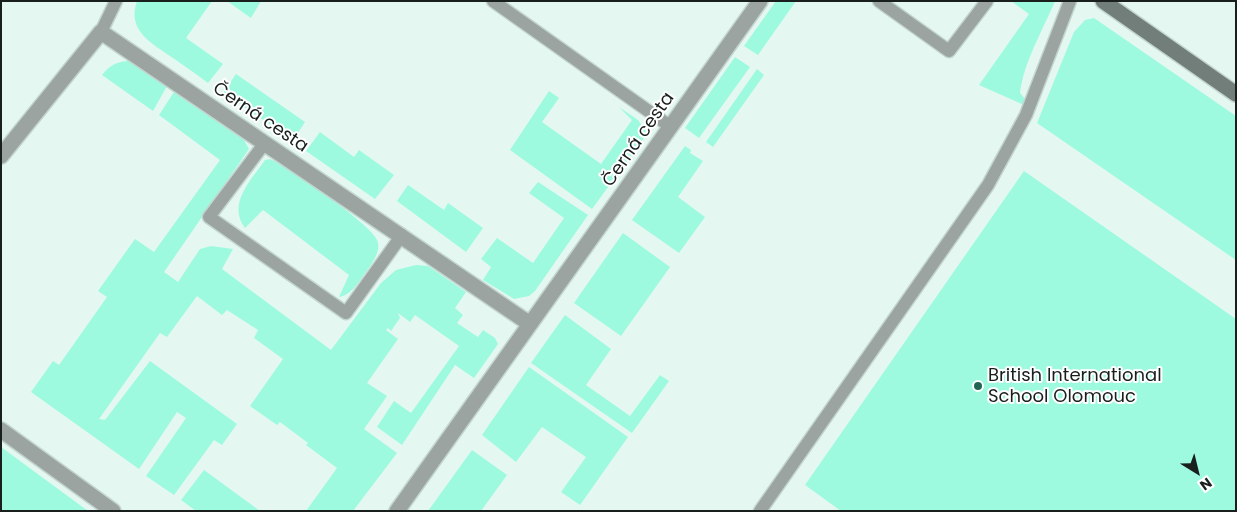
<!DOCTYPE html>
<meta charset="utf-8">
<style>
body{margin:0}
#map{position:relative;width:1237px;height:512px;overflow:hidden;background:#e4f8f1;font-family:Poppins,sans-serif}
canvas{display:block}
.frame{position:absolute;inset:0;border:2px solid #181f1d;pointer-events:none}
.north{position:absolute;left:1172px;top:447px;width:50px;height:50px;-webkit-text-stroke:4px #fff;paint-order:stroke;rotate:144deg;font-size:14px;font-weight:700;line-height:20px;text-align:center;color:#181f1d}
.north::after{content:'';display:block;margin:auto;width:18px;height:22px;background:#181f1d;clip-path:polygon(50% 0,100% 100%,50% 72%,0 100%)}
</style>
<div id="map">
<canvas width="1237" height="512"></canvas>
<div class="frame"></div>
<div class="north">N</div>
</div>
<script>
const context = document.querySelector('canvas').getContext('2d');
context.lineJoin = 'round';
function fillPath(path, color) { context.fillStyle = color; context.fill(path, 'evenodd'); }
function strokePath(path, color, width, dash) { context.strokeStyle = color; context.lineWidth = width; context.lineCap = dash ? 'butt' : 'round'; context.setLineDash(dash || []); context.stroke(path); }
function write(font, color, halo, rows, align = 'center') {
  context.font = font + ' Poppins,sans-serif'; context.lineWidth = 4; context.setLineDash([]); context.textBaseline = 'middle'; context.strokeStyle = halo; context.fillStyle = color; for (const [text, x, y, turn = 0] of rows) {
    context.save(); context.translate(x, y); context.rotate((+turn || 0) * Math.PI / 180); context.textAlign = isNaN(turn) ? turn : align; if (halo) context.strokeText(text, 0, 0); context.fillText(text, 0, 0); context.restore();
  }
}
fillPath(new Path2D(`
 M 137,1 L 212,1 L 186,38 L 223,64 L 208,83 C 197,75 185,66 173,58 C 153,44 126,31 137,1 Z
 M 227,1 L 261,1 L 251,18 Z
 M 776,1 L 796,1 L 758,55 L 744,46 Z
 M 1011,1 L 1055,1 C 1043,30 1024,61 1020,93 L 1025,99 L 1024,105 L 979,85 L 1029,14 Z
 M 1094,18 L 1236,116 L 1236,260 L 1037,123 L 1074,32 L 1085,20 Z
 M 735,57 L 750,67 L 699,138 L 685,128 Z
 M 128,61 L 138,65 L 167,86 L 153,111 L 102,75 C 110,65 116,62 128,61 Z
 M 757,69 L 764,75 L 713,147 L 706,142 Z
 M 236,74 L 305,122 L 293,140 L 223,93 Z
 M 549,91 L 559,98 L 542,122 L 601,164 L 632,120 L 619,107 L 638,120 L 646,131 L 644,138 L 592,209 L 510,150 Z
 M 174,92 L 244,140 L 249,149 L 164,272 L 178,282 L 200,249 L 211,246 L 233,249 L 222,269 L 331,350 L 381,283 L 396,270 L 416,265 L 428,266 L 466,292 L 455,308 L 463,315 L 457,323 L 478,337 L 483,330 L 495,338 L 498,344 L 474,378 L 455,365 L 402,445 L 377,427 L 394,401 L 411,413 L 459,346 L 415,315 L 410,322 L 398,313 L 400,318 L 391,331 L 388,328 L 386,330 L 398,339 L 367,383 L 387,396 L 364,429 L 397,453 L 353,511 L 306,511 L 337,468 L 306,445 L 308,443 L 280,422 L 277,425 L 250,406 L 283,359 L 254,338 L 258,330 L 227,310 L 222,315 L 197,296 L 167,337 L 160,333 L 99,419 L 105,420 L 150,361 L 237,424 L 222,445 L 214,440 L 174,495 L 146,476 L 186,418 L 177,412 L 139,469 L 31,392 L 53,361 L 59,365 L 107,297 L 98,291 L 135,239 L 154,252 L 220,160 L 159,115 Z
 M 320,132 L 354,157 L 359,150 L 394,175 L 375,199 L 306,151 Z
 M 685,146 L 691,150 L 690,153 L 703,161 L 678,197 L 705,217 L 679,253 L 632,220 Z
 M 270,159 C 288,167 371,224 377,240 C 382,251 372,263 366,272 C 359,281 352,295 339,297 L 349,275 L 263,210 L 245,228 C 227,204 251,180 265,160 Z
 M 1024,171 L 1236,319 L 1236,511 L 841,511 L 805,485 Z
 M 538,182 L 588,215 L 535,291 L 529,296 L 514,299 L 483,280 L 491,267 L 481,259 L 497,238 L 533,263 L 564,218 L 529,193 Z
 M 408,185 L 444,210 L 448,203 L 483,228 L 466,252 L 397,201 Z
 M 623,233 L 670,267 L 621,336 L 574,303 Z
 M 565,315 L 611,349 L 586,385 L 630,416 L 660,375 L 669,381 L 632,433 L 531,363 Z
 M 529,367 L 628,437 L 580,505 L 561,492 L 586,457 L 542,427 L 516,462 L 482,435 Z
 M 1,447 L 88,511 L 1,511 Z
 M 472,450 L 507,475 L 481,511 L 428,511 Z
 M 204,470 L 260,511 L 196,511 L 181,500 Z`), '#9dfadf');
const lane = new Path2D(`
 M 493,1 L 671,127
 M 879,1 L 949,51 L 987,1
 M 101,32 L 116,1
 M 264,144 L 209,217 L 346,313 L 402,235
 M 760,511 L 988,185 L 1026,115 L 1070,1`);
const street = new Path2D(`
 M 1,156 L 101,32 L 530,324
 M 1,430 L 113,511
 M 397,511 L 760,1`);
const secondary = new Path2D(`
 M 1103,1 L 1236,94`);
strokePath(lane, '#c3d5cf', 15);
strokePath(street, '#c3d5cf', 18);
strokePath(secondary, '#c3d5cf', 18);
strokePath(lane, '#9ba4a1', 12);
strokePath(street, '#9ba4a1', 15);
strokePath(secondary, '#727e7a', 15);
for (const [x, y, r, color] of [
 [978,386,5,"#226453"]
]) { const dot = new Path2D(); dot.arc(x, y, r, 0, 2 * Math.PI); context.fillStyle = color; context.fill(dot); strokePath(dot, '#fff', 2); }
write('18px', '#181f1d', '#fff', [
 ["Černá cesta",260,118,34],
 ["Černá cesta",639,140,-55]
]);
write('18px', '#181f1d', '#fff', [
 ["British International",988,376],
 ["School Olomouc",988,397]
], 'left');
</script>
